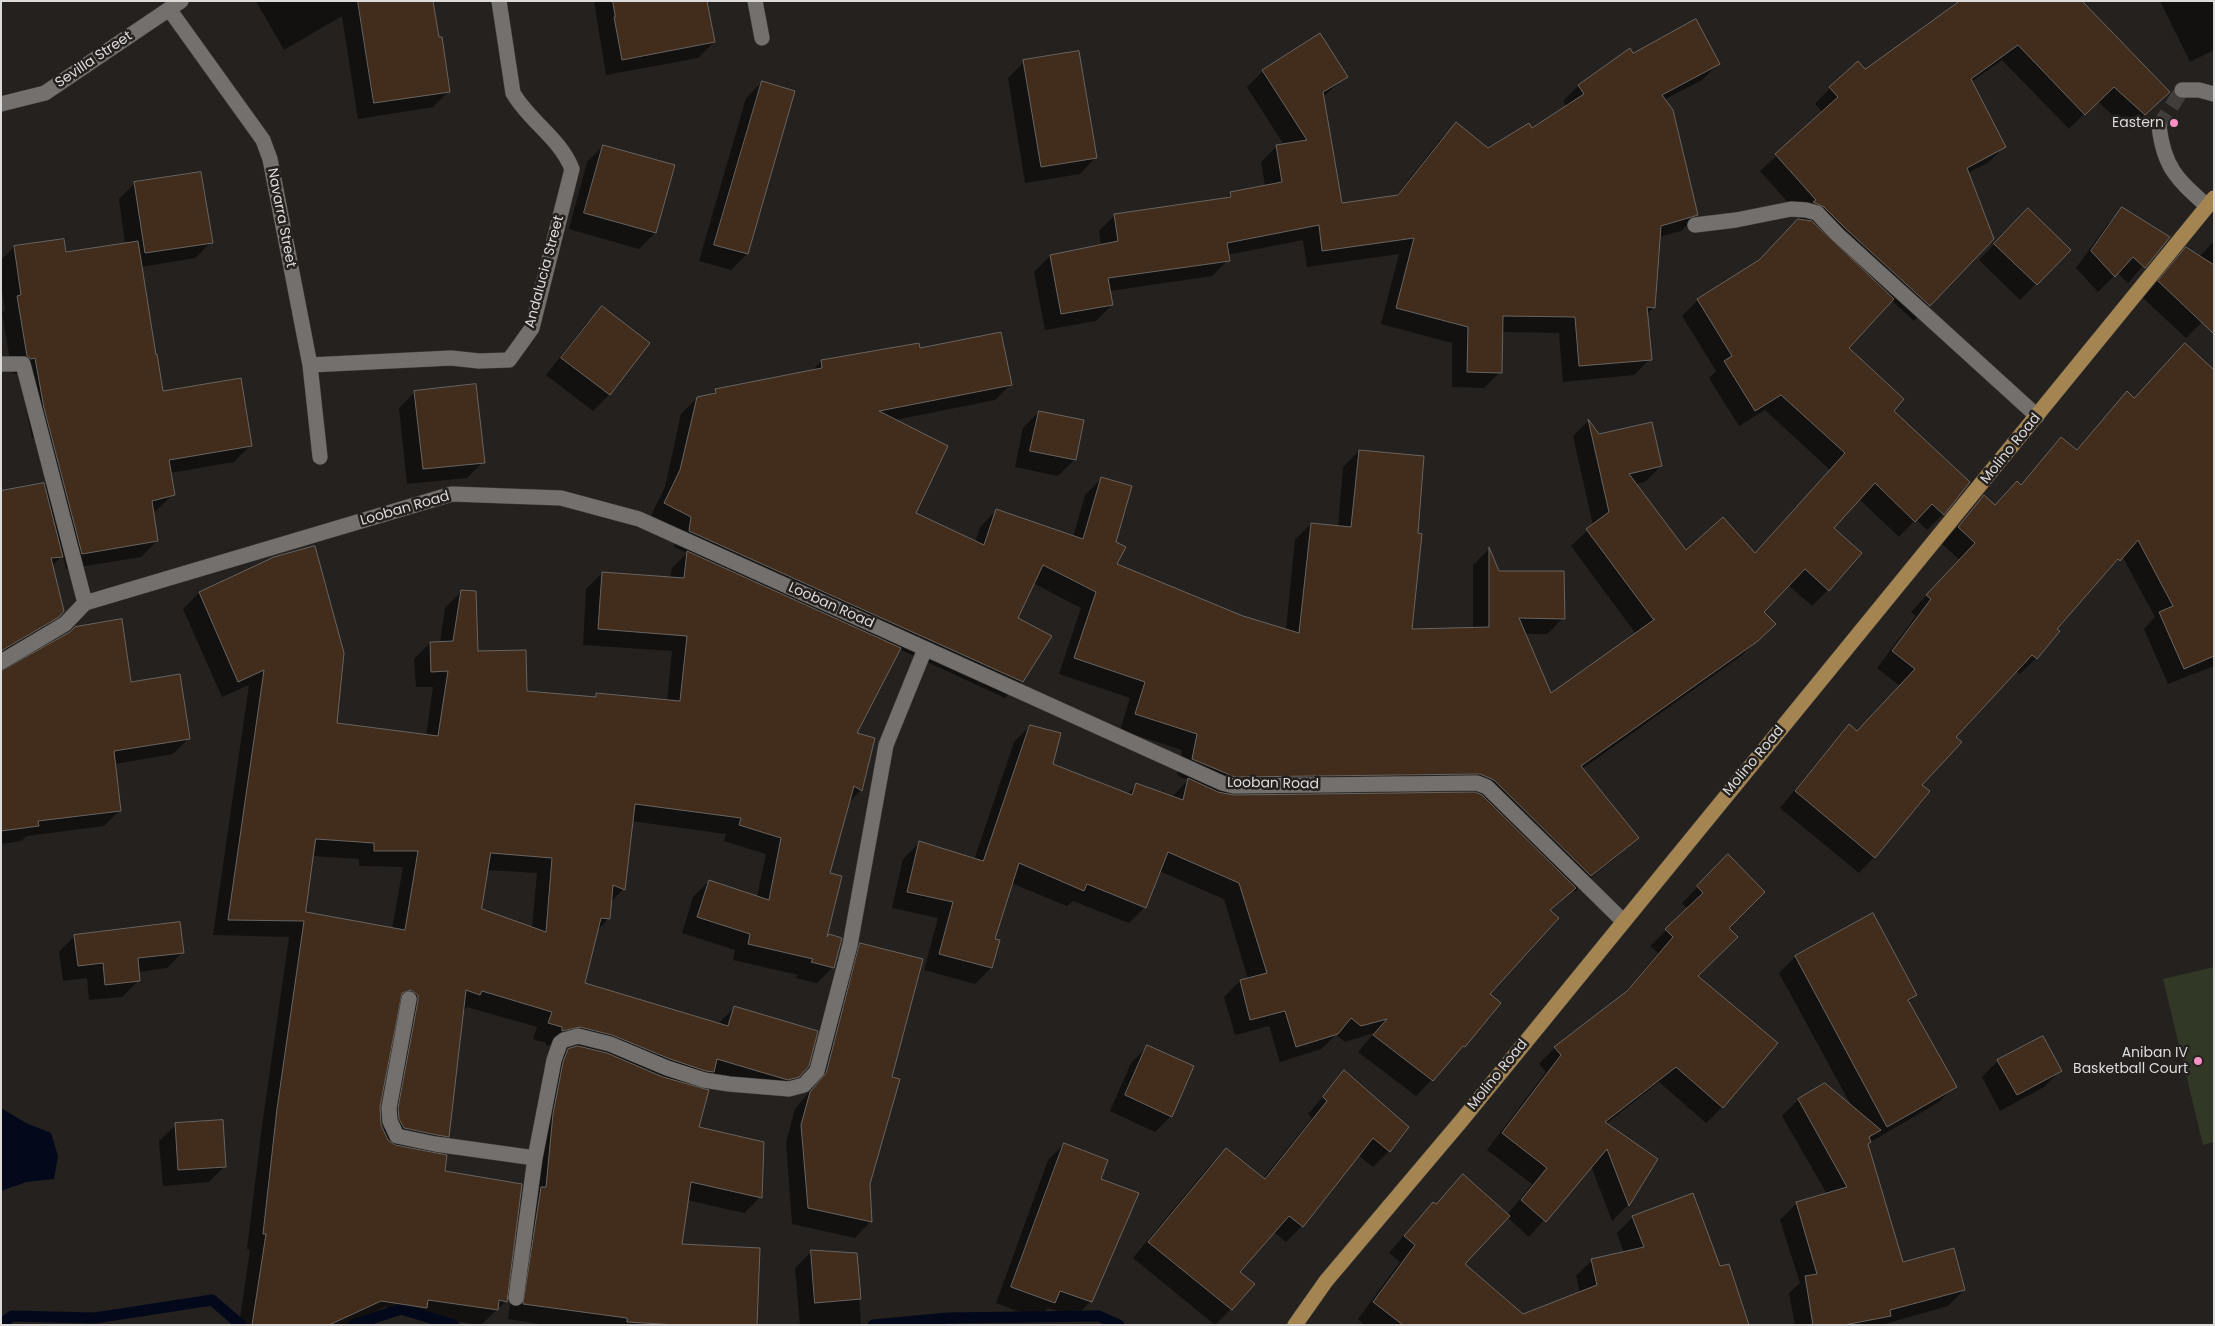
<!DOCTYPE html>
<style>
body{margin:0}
#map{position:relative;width:2215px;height:1326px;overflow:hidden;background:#24211f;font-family:Poppins,sans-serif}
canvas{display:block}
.frame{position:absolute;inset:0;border:2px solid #dddbda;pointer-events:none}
</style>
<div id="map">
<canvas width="2215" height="1326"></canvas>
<div class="frame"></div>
</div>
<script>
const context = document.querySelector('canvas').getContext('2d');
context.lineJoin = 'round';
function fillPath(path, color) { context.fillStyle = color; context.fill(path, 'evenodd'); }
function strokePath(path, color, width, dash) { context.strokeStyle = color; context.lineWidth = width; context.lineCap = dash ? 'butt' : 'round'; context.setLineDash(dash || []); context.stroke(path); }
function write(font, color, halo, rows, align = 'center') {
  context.font = font + ' Poppins,sans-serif'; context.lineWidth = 5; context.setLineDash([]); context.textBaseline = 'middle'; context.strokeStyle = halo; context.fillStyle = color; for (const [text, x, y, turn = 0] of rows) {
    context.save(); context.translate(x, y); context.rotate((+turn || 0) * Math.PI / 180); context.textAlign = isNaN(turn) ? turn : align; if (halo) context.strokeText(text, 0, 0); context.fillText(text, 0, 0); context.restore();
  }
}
fillPath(new Path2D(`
 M 2214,967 L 2214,1142 L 2203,1145 L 2163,979 Z`), '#323826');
fillPath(new Path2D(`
 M 1,1108 L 26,1123 L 51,1133 L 58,1156 L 54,1179 L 26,1182 L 1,1191 Z`), '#03091b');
fillPath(new Path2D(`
 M 256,1 L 432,1 L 449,91 L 433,107 L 358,119 L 342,16 L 284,50 Z
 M 594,1 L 701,1 L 714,42 L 698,58 L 606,75 Z
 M 1962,1 L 2152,107 L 2129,130 L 2097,101 L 2069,129 L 2002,60 L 1971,82 L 2005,146 L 1989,162 L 1968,173 L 1929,305 L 1914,321 L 1891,300 L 1848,348 L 1892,411 L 1943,514 L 1927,530 L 1916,519 L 1899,537 L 1859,499 L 1833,528 L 1828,590 L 1812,606 L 1788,585 L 1763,612 L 1758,640 L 1741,656 L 1582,769 L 1637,838 L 1621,853 L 1574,892 L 1573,890 L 1550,911 L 1488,994 L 1464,1046 L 1416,1096 L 1358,1052 L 1374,1033 L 1345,1042 L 1336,1035 L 1321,1049 L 1280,1062 L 1269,1026 L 1235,1035 L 1224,997 L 1240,981 L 1248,979 L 1224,899 L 1159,871 L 1145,907 L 1129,923 L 1073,901 L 1067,906 L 1011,883 L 994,940 L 991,968 L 975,984 L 924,970 L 938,918 L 892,908 L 903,859 L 919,843 L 974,860 L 1014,742 L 1030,726 L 1051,765 L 1126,795 L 1137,784 L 1172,797 L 1188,780 L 1177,775 L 1182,750 L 1120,730 L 1130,698 L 1059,674 L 1081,608 L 1033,583 L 1016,619 L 1051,636 L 1022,682 L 1005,698 L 899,649 L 855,734 L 861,790 L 848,803 L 828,874 L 825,940 L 833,967 L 817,983 L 796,978 L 798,975 L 733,960 L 735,950 L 682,933 L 693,897 L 709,881 L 757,897 L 766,854 L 724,841 L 726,834 L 631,821 L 623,889 L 611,902 L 609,918 L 597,931 L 584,984 L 718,1024 L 734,1008 L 798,1076 L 782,1092 L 708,1076 L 696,1088 L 697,1128 L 760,1197 L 744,1213 L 687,1200 L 680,1245 L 755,1325 L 545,1325 L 508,1319 L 525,1204 L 552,1066 L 569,1050 L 580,1046 L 563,1042 L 546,1046 L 546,1043 L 533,1039 L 537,1027 L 467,1007 L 463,1011 L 448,1136 L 431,1153 L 444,1172 L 506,1301 L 481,1325 L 388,1312 L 387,1306 L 348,1325 L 239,1325 L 250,1250 L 247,1249 L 262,1126 L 289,937 L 213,935 L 249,685 L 222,697 L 183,609 L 199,593 L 274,559 L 335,724 L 426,736 L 433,687 L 416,687 L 414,659 L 430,643 L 440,643 L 445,608 L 461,592 L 477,652 L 526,692 L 593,698 L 597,694 L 667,701 L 672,651 L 583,645 L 586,589 L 602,573 L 670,578 L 672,568 L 687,553 L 674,547 L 676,533 L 649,520 L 665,487 L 681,414 L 697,398 L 710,395 L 716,390 L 812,371 L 821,361 L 919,350 L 1011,384 L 995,400 L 895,420 L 915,513 L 975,542 L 981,526 L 997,510 L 1073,537 L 1085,495 L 1101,479 L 1115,543 L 1116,565 L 1242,617 L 1286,630 L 1295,540 L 1311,524 L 1338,527 L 1343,467 L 1359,451 L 1410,631 L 1473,629 L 1473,565 L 1488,550 L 1498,572 L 1563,618 L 1547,634 L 1525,634 L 1551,695 L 1636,634 L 1571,546 L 1593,525 L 1573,436 L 1588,421 L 1599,435 L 1661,466 L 1645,482 L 1635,484 L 1685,552 L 1755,554 L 1830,470 L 1765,410 L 1739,426 L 1709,378 L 1716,371 L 1682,316 L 1698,300 L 1757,263 L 1800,218 L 1801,217 L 1760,171 L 1823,113 L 1815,104 L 1830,88 L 1865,70 ZM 1464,790 L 1472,794 L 1234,797 L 1219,793 ZM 313,856 L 359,859 L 359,866 L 403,867 L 392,929 L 304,913 ZM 487,870 L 537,873 L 532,928 L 480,910 ZM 399,1007 L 403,1017 L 383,1131 L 380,1125 L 379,1106 Z
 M 2160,1 L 2214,1 L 2214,50 L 2190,62 Z
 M 1632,55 L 1718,64 L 1702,80 L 1664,100 L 1697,215 L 1681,231 L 1659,237 L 1654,307 L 1647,314 L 1650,359 L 1634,375 L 1563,382 L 1559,333 L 1502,332 L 1500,372 L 1484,388 L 1452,387 L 1452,343 L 1381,324 L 1399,254 L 1307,267 L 1303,240 L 1227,255 L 1228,260 L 1212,276 L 1110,291 L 1112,305 L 1096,321 L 1045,330 L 1034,272 L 1050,256 L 1101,246 L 1099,231 L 1115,215 L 1225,199 L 1231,193 L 1265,186 L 1261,162 L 1277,146 L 1284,145 L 1247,87 L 1263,71 L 1346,76 L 1323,97 L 1341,204 L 1395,197 L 1440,140 L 1456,124 L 1488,149 L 1532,130 L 1567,107 L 1563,101 L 1578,86 Z
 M 1024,62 L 1096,157 L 1080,174 L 1025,183 L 1008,78 Z
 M 762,82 L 793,92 L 747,254 L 731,270 L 699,261 L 746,98 Z
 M 603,146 L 655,233 L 639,249 L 569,229 L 587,162 Z
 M 135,183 L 211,242 L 195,258 L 141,267 L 154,356 L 162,392 L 250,446 L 234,462 L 170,473 L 173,494 L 157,510 L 152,512 L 157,541 L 141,557 L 66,569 L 63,555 L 52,566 L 63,611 L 42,632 L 1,656 L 1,492 L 44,486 L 50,480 L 45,437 L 32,438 L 19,373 L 14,374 L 12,372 L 2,313 L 5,310 L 1,284 L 1,260 L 14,247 L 63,240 L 65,253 L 125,244 L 119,199 Z
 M 2123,209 L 2168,237 L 2128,283 L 2117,273 L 2098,292 L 2076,268 L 2107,225 Z
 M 2012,226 L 2069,250 L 2020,300 L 1979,260 Z
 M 2214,241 L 2214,310 L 2186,338 L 2143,298 L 2186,249 L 2199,257 Z
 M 602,308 L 648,343 L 609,395 L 593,411 L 546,375 L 586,324 Z
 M 2185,345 L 2214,372 L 2214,666 L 2168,684 L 2144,629 L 2155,617 L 2122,556 L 2055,629 L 2036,658 L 2020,674 L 2016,671 L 1954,737 L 1874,857 L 1859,873 L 1780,808 L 1834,742 L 1850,726 L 1857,732 L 1900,686 L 1877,668 L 1916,616 L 1911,612 L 1960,560 L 1942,544 L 1984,497 L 1994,506 L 2017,483 L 2020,486 L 2061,439 L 2076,451 L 2127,393 L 2134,399 Z
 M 415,392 L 483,462 L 467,478 L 407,484 L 399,408 Z
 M 1039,412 L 1083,421 L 1074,460 L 1058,476 L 1015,467 L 1023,428 Z
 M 76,628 L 130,683 L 189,738 L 173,754 L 114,764 L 120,810 L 104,826 L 27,836 L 21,841 L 1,844 L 1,671 L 6,671 Z
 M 1728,856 L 1727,928 L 1697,976 L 1722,1107 L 1706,1123 L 1659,1082 L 1606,1124 L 1657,1160 L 1628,1205 L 1612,1221 L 1591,1166 L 1529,1237 L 1507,1217 L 1463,1265 L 1522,1316 L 1580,1293 L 1576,1276 L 1592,1260 L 1624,1253 L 1617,1233 L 1633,1217 L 1720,1268 L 1748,1325 L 1364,1325 L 1358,1319 L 1400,1262 L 1389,1253 L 1418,1219 L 1434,1203 L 1435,1205 L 1463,1176 L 1507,1215 L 1532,1184 L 1487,1150 L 1546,1072 L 1539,1064 L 1555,1048 L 1620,998 L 1658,953 L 1650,946 L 1688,909 L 1682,903 Z
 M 75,936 L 183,952 L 167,968 L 138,972 L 138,981 L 122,997 L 89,1000 L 87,978 L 63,981 L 59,952 Z
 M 860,944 L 890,1078 L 869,1183 L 870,1222 L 855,1238 L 792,1224 L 786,1142 L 795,1109 L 810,1091 L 844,960 Z
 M 1795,957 L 1916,995 L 1908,1003 L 1955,1086 L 1939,1102 L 1867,1144 L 1902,1263 L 1964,1290 L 1948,1306 L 1881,1325 L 1795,1325 L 1789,1293 L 1800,1283 L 1780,1220 L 1796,1204 L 1827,1194 L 1782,1116 L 1798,1100 L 1825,1084 L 1852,1107 L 1779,973 Z
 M 1147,1047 L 1171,1116 L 1155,1132 L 1110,1111 L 1131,1063 Z
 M 1998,1061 L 2060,1071 L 2044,1087 L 2000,1111 L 1982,1077 Z
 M 1345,1072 L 1389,1151 L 1373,1167 L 1358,1155 L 1302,1226 L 1286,1242 L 1274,1232 L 1239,1272 L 1231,1309 L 1215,1325 L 1133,1258 L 1210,1165 L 1226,1149 L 1263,1179 L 1312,1118 L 1308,1114 Z
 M 176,1125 L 225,1166 L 209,1182 L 163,1186 L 159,1141 Z
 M 1064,1144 L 1099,1180 L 1091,1301 L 1075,1317 L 1048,1308 L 1038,1319 L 996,1303 L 1048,1160 Z
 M 811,1252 L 856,1254 L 861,1325 L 800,1325 L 795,1268 Z`), '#0007');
strokePath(new Path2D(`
 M 1,1324 L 12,1316 L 95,1318 L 212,1300 L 241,1325
 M 353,1325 L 401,1309 L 454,1325
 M 873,1325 L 948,1318 L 1099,1316 L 1119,1325`), '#03091b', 11);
const building = new Path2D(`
 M 358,1 L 433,1 L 439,37 L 442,37 L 450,92 L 374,103 Z
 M 613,1 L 707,1 L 715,42 L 622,60 L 614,17 L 615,17 Z
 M 1960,1 L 2082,1 L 2170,92 L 2145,115 L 2114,87 L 2085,115 L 2018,45 L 1971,79 L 2006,147 L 1967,168 L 1994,239 L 1930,306 L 1845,228 L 1824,207 L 1813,202 L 1816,200 L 1775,154 L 1838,97 L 1829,87 L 1858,61 L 1865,69 Z
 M 1696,19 L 1720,64 L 1662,95 L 1673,110 L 1698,215 L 1661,226 L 1655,308 L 1647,307 L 1652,360 L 1579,366 L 1575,317 L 1503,316 L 1502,373 L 1467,372 L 1468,327 L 1396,308 L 1414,238 L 1322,251 L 1319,225 L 1227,243 L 1230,261 L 1108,278 L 1113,305 L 1061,314 L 1050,255 L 1118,241 L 1114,214 L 1231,197 L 1230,192 L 1282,182 L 1276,145 L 1307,140 L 1262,70 L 1320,33 L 1348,77 L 1323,92 L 1342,203 L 1398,195 L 1456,122 L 1488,148 L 1529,123 L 1532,128 L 1584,94 L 1578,85 L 1630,48 L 1633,53 Z
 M 1079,51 L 1097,158 L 1041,167 L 1023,60 Z
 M 762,81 L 795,91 L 748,254 L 714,245 Z
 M 603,145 L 675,165 L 656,233 L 584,213 Z
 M 201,172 L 213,243 L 145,253 L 134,182 Z
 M 2122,207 L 2170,237 L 2145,268 L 2133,257 L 2115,277 L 2091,251 Z
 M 2028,208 L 2071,250 L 2037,285 L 1994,244 Z
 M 1798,219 L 1812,221 L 1894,299 L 1849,348 L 1904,399 L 1894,411 L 1970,482 L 1944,515 L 1932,504 L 1915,522 L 1875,483 L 1834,528 L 1862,553 L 1829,591 L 1805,569 L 1764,612 L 1776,624 L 1758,641 L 1581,766 L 1639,838 L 1591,876 L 1494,780 L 1480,774 L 1235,777 L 1192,759 L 1197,734 L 1135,714 L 1145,682 L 1074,658 L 1096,592 L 1043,565 L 1018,618 L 1052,636 L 1023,682 L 689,531 L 691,517 L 664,503 L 680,470 L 697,397 L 716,393 L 715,389 L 822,368 L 821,360 L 919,343 L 920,348 L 1001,332 L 1012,385 L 879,411 L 948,446 L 916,513 L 984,545 L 996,509 L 1083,539 L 1101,477 L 1132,486 L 1116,542 L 1126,547 L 1117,564 L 1243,616 L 1299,633 L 1311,523 L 1351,527 L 1359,450 L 1424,456 L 1418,533 L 1422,534 L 1412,629 L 1489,627 L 1489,547 L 1499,571 L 1564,571 L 1565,619 L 1519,618 L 1551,693 L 1655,619 L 1653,619 L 1586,529 L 1609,512 L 1588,419 L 1599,434 L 1652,422 L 1662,466 L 1629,474 L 1686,550 L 1723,517 L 1755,553 L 1845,453 L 1781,395 L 1755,411 L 1724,361 L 1732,356 L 1697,299 L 1759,260 Z
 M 64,239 L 66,252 L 138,241 L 156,355 L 157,354 L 163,391 L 241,378 L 252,446 L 169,460 L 175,495 L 152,501 L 158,541 L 82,554 L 44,408 L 35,358 L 31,359 L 27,356 L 17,296 L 21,295 L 14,246 Z
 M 2186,247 L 2214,265 L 2214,334 L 2158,281 Z
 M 602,306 L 650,343 L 610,395 L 561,358 Z
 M 2185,343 L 2214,370 L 2214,656 L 2184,669 L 2159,612 L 2173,606 L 2138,540 L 2120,561 L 2118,559 L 2057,629 L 2060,631 L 2037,659 L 2032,655 L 1956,737 L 1962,742 L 1922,785 L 1930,791 L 1875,858 L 1795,791 L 1849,724 L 1857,731 L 1915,669 L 1892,651 L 1931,599 L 1926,595 L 1975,543 L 1958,527 L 1984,495 L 1995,505 L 2017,481 L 2021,485 L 2061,437 L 2077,450 L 2127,391 L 2134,398 Z
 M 476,384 L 485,463 L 423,469 L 414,391 Z
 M 1039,411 L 1084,420 L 1076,460 L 1030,451 Z
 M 44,483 L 63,557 L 51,558 L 64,611 L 59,617 L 1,651 L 1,491 Z
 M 315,546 L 344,653 L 337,723 L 438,736 L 448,671 L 431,672 L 430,642 L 453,641 L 461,590 L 476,591 L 478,651 L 526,650 L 527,691 L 596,697 L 596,693 L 680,701 L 687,636 L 598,629 L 602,572 L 684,578 L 687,551 L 901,648 L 857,733 L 875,738 L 862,791 L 854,786 L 830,873 L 842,876 L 827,937 L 829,934 L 842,938 L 834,968 L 811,962 L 813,959 L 748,944 L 750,934 L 697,917 L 709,880 L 769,900 L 781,838 L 739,825 L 741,818 L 635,804 L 625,890 L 613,885 L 610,919 L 601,918 L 585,983 L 728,1026 L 734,1006 L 818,1031 L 809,1066 L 799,1077 L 788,1080 L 717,1059 L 714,1072 L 706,1071 L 670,1059 L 612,1035 L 580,1027 L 562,1031 L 562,1027 L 548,1023 L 552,1012 L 482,991 L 480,995 L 466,990 L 449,1137 L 437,1135 L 404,1128 L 399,1119 L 398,1108 L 418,1000 L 418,995 L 411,990 L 402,993 L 380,1107 L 381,1125 L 388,1140 L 395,1145 L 447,1155 L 445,1171 L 522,1184 L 507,1302 L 499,1300 L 498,1310 L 428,1300 L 427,1308 L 381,1301 L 329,1325 L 252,1325 L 266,1234 L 263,1234 L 277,1109 L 304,921 L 228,920 L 264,670 L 238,682 L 199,592 L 274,557 ZM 316,839 L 374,843 L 374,851 L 418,851 L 405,930 L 306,912 ZM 491,853 L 552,858 L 546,932 L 482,909 Z
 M 122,619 L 131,682 L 180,674 L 190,739 L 114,751 L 121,811 L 38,821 L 39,826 L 1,831 L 1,671 L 70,632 L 75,627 Z
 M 1030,725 L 1061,733 L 1053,764 L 1132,795 L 1136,783 L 1183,800 L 1188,778 L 1218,792 L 1234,795 L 1475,792 L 1482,795 L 1576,888 L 1550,910 L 1559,918 L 1490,994 L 1501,1003 L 1465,1047 L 1463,1046 L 1433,1081 L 1373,1035 L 1387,1019 L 1361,1026 L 1351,1018 L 1338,1034 L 1296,1047 L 1285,1011 L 1250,1020 L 1240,980 L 1267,973 L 1239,883 L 1168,852 L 1146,908 L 1087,884 L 1084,891 L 1019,863 L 995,939 L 1000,940 L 992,968 L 939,954 L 953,902 L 907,892 L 919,841 L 983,861 Z
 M 1728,854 L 1765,892 L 1729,928 L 1738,937 L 1698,976 L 1778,1043 L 1723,1108 L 1676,1067 L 1605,1122 L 1658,1159 L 1629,1206 L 1607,1149 L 1546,1222 L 1521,1200 L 1547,1168 L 1502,1133 L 1561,1055 L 1554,1047 L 1627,991 L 1673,937 L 1665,929 L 1703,893 L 1697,886 Z
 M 1873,913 L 1917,995 L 1908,1000 L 1957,1087 L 1887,1127 L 1795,956 Z
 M 180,922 L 184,953 L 138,958 L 140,981 L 105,985 L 103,963 L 78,966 L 74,935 Z
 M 860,943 L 923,959 L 892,1077 L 900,1079 L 870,1184 L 872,1222 L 808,1208 L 801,1125 L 810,1092 L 826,1073 Z
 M 2043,1036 L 2062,1071 L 2017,1095 L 1997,1060 Z
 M 1147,1045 L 1194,1066 L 1172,1117 L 1125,1095 Z
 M 578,1046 L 607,1053 L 663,1077 L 709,1090 L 699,1127 L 764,1142 L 762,1198 L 691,1182 L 682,1244 L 760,1248 L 757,1325 L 678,1325 L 627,1322 L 627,1318 L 523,1304 L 541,1187 L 546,1187 L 553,1114 L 563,1062 L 568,1049 Z
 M 1344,1070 L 1409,1127 L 1390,1152 L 1373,1138 L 1303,1227 L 1289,1216 L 1240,1272 L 1255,1284 L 1232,1310 L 1148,1242 L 1226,1148 L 1265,1179 L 1327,1101 L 1323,1097 Z
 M 1825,1083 L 1881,1130 L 1869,1137 L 1871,1142 L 1868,1144 L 1903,1262 L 1954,1248 L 1965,1290 L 1890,1310 L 1891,1316 L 1844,1325 L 1813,1325 L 1805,1276 L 1817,1274 L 1796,1202 L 1847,1187 L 1798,1099 Z
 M 223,1120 L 226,1167 L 178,1170 L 175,1123 Z
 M 1064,1143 L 1108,1160 L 1101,1179 L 1139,1193 L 1092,1302 L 1060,1291 L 1055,1303 L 1011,1287 Z
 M 1463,1174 L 1510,1216 L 1465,1264 L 1523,1314 L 1597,1285 L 1591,1259 L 1644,1247 L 1632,1216 L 1693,1193 L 1720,1266 L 1729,1264 L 1749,1325 L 1403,1325 L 1373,1302 L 1415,1245 L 1404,1236 L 1433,1202 L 1436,1204 Z
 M 811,1250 L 857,1253 L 861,1299 L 815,1303 Z`);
fillPath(building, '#422d1c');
strokePath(building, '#676461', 1);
strokePath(new Path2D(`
 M 2159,126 L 2182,90`), '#403d3b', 15, [15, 8]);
const minor = new Path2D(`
 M 755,1 L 762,38
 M 169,9 L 263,140 L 270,159 L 310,365 L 320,457
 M 2182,90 L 2199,90 L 2214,94
 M 1,104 L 45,93 L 181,1
 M 2159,126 C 2164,168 2177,179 2207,206
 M 1695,225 L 1736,220 L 1791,209 L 1806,210 L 1817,213 L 1838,235 L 2037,416
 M 1,364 L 23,364 L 85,603
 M 310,365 L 451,358 L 479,361 L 509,360 L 532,328 L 572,169 C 560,138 529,121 513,93 L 499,1
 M 1,662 L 65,624 L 85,603 L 452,494 L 561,498 L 639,519 L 1222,783 L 1234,786 L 1477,783 L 1487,787 L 1623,921
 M 409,999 L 389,1108 L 390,1121 L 397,1136 L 435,1144 L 535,1158
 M 516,1298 L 535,1158 L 554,1060 L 560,1043 L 564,1040 L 578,1036 L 610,1044 L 667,1068 L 704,1080 L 729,1084 L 789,1089 L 804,1085 L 817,1071 L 850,945 L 886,745 L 925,649`);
const major = new Path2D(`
 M 1295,1325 L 1326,1281 L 1462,1120 L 2214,198`);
strokePath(minor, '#3f3d3b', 16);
strokePath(major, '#3f3d3b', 16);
strokePath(minor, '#73706d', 15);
strokePath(major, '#a48451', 15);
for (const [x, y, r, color] of [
 [2174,123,5,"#fc8fc3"],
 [2198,1061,5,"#fc8fc3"]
]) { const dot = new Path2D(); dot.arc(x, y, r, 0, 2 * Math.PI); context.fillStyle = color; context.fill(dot); strokePath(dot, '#24211f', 2); }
write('14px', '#dddbda', '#24211f', [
 ["Sevilla Street",94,60,-34],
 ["Navarra Street",281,218,79],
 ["Andalucia Street",545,272,-75],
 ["Molino Road",2011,449,-51],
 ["Looban Road",405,509,-16],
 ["Looban Road",831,606,24],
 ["Molino Road",1754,761,-50],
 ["Looban Road",1273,784,1],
 ["Molino Road",1498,1075,-51]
]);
write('14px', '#dddbda', '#24211f', [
 ["Eastern",2164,123],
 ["Aniban IV",2188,1053],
 ["Basketball Court",2188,1069]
], 'right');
</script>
